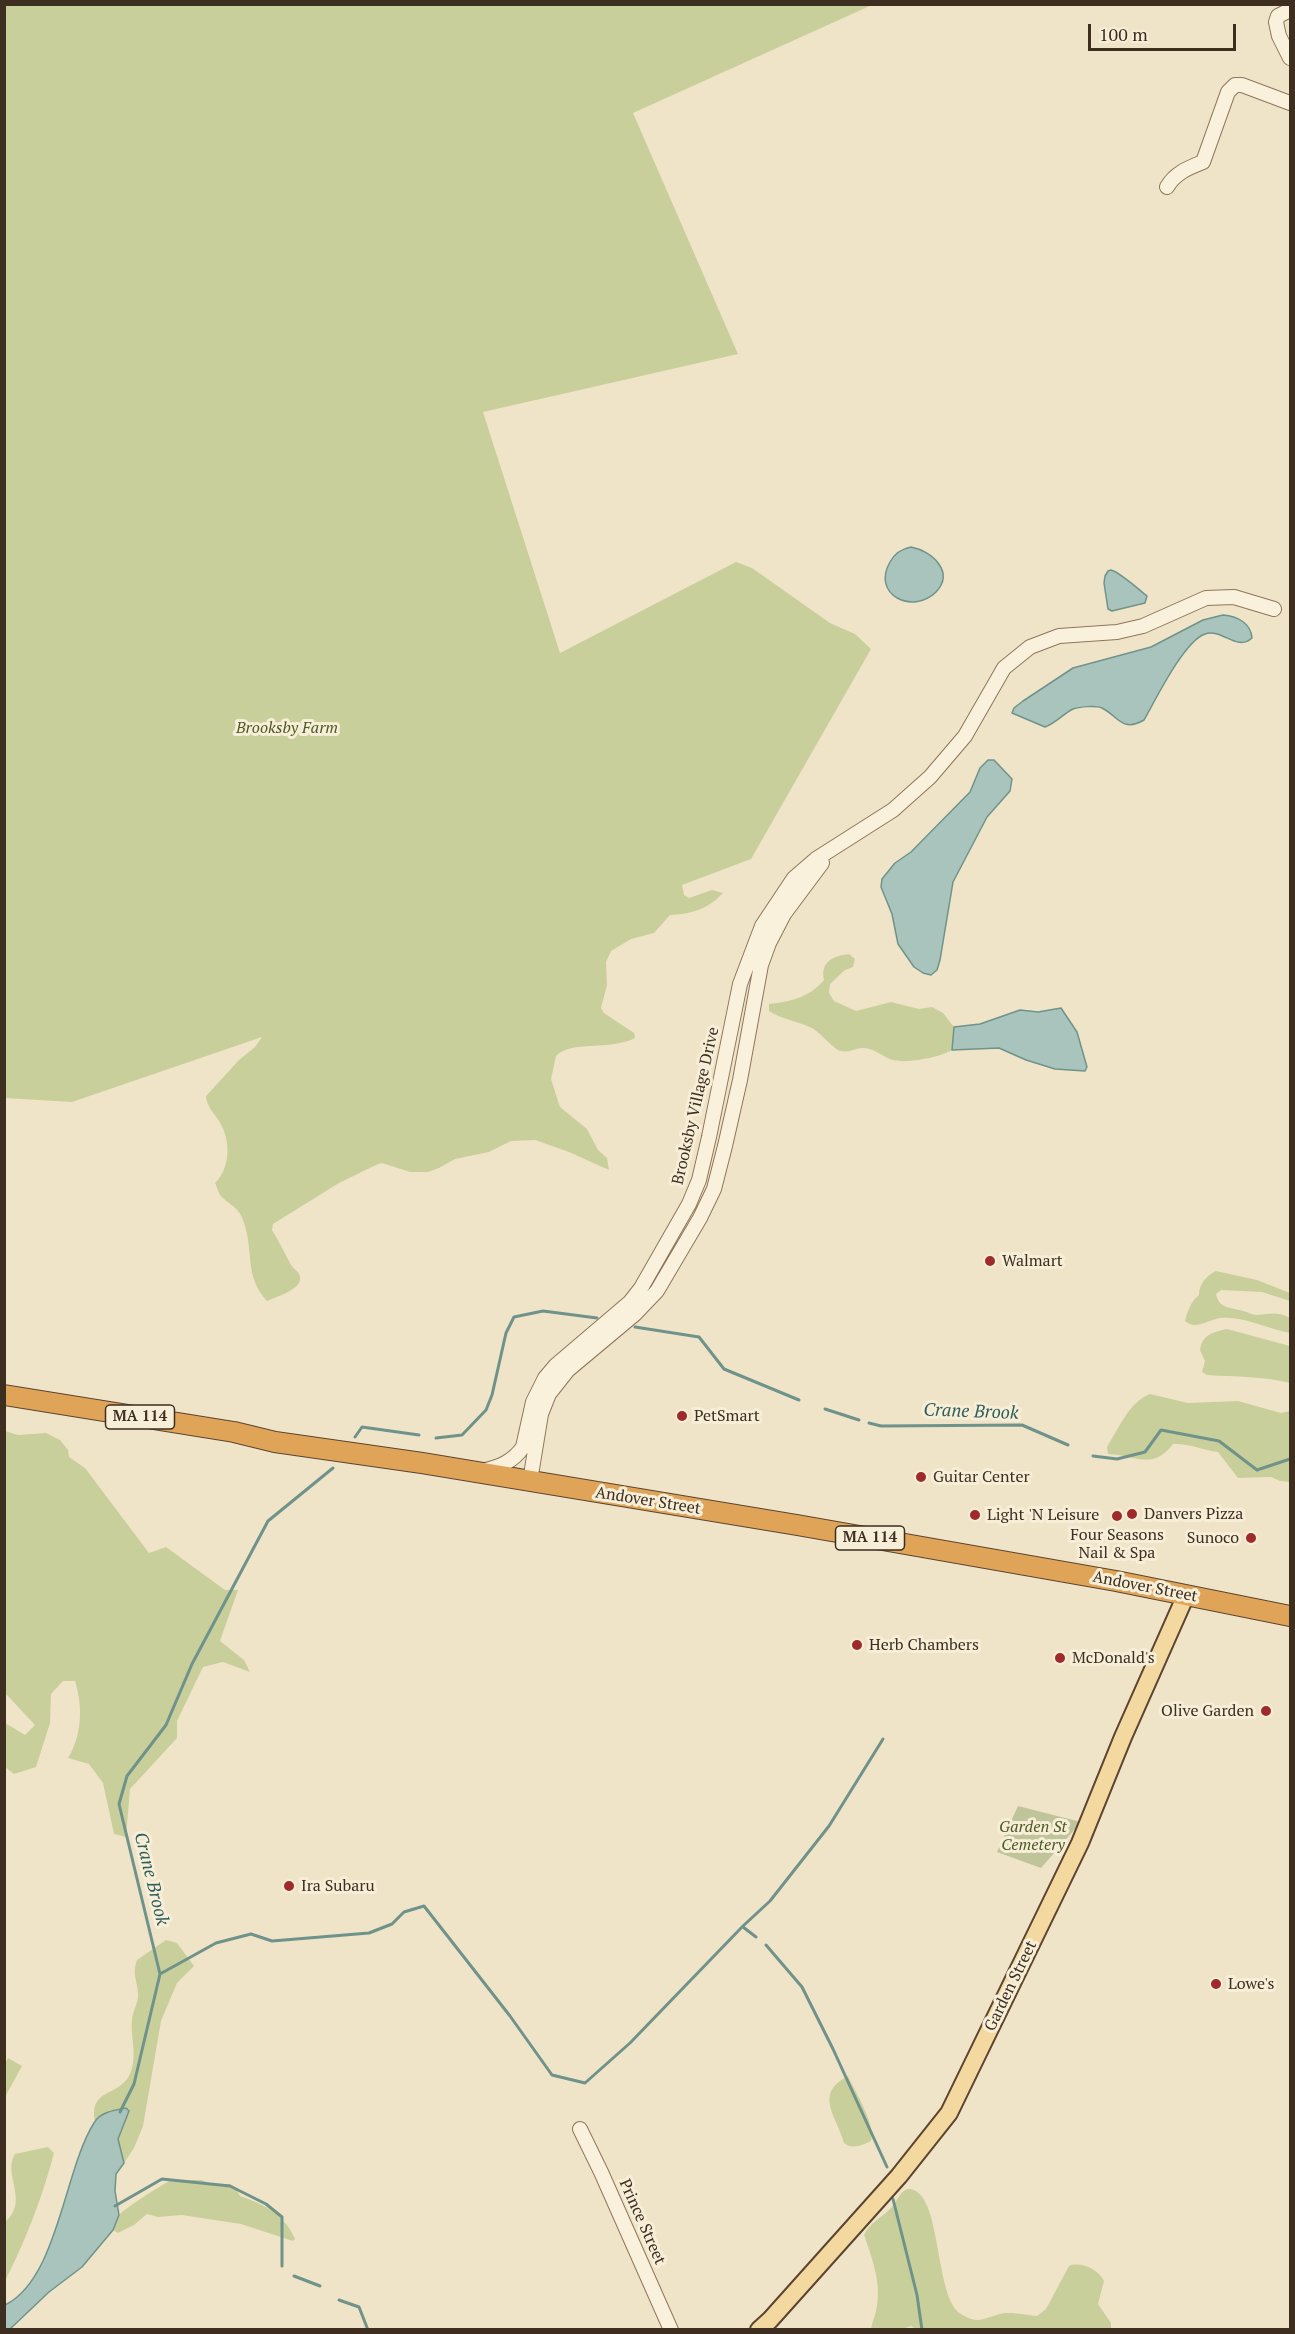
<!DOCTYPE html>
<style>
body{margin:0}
#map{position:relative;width:1295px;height:2334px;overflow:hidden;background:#f0e4c8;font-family:"PT Serif",serif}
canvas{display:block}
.frame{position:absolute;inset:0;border:6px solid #3d2e20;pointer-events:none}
.scale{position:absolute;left:1088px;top:24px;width:148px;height:27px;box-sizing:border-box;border:3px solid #3d2e20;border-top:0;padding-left:8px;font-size:18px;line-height:21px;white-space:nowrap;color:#3d2e20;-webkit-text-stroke:4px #f7eed8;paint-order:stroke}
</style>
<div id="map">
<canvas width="1295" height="2334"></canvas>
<div class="frame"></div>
<div class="scale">100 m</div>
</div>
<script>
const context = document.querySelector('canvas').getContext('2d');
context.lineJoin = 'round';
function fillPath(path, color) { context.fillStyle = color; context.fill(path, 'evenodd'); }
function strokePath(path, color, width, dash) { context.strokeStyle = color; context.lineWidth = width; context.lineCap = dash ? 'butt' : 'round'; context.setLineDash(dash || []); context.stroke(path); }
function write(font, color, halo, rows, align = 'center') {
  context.font = font + ' "PT Serif",serif'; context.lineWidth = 6; context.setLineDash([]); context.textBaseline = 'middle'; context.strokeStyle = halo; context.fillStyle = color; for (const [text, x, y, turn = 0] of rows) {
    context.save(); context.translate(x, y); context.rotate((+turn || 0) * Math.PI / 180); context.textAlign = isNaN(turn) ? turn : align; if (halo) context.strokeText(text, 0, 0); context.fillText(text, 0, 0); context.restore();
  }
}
fillPath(new Path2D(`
 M 4,5 L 872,5 L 633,113 L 738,354 L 483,412 L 560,653 L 736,562 L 752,568 L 830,623 L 855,634 L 871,649 L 751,859 L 682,885 L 684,895 L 689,898 L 712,890 L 723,893 C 708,909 692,914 670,915 L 654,933 L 631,939 L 611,951 L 606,962 L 607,985 L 601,1008 L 604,1013 L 634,1033 L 635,1038 C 611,1051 571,1040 556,1056 L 551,1079 L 560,1107 L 587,1129 L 598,1150 L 607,1158 L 609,1170 L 569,1152 L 535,1140 L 511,1141 L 489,1152 L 455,1159 L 439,1168 L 428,1172 L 410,1172 L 382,1163 L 376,1165 L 339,1183 L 273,1224 L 272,1230 C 279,1241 284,1252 290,1263 C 292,1268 297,1270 299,1274 C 307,1288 276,1297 267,1301 C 244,1276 254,1252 244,1223 C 239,1206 230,1206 221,1196 C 218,1193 217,1186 215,1183 C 231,1167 231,1140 219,1121 C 213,1112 207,1107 206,1096 L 239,1060 L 255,1047 L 262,1037 L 72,1102 L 5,1098 Z
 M 849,954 L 855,959 L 853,967 L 845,970 L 830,984 L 829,993 L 834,1001 L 856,1011 L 891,1002 L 919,1009 L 932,1007 L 943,1013 L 954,1027 L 952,1050 C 942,1057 905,1064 893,1060 C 884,1058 874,1048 863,1048 C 856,1048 849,1053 841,1051 C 834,1050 821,1033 812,1028 C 798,1021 783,1020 769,1011 L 769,1004 C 790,1002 810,997 824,980 C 820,962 833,956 849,954 Z
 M 1216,1271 L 1257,1280 L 1290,1293 L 1290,1301 L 1262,1292 L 1221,1290 L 1216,1294 C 1219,1309 1230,1307 1243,1311 C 1248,1312 1252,1315 1257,1315 C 1270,1314 1278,1311 1290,1318 L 1290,1333 C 1268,1329 1243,1316 1221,1318 C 1209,1319 1195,1331 1185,1321 C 1187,1312 1191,1301 1199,1295 C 1199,1284 1206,1276 1216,1271 Z
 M 1227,1329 L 1290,1346 L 1290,1383 C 1262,1376 1236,1377 1207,1375 L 1202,1372 L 1205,1361 L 1200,1350 C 1202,1334 1214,1332 1227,1329 Z
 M 1150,1394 L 1188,1403 L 1238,1401 L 1281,1413 L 1290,1411 L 1290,1482 L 1280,1481 L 1271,1477 L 1238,1478 L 1218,1452 C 1203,1450 1188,1443 1173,1444 C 1153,1471 1135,1455 1108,1454 L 1107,1447 C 1119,1428 1129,1402 1150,1394 Z
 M 5,1431 L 18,1435 L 46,1433 L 60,1440 L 68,1450 L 69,1457 L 85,1468 L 149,1553 L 166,1547 L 225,1590 L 238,1590 L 220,1641 L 244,1660 L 250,1672 L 223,1662 L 203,1667 L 177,1721 L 177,1738 L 130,1789 L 126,1837 L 114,1834 L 103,1783 L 89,1764 L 68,1758 C 82,1735 83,1707 75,1681 L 63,1681 L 51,1694 L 50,1723 L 36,1767 L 14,1774 L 5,1767 L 5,1723 L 25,1735 L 35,1725 L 5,1693 Z
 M 166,1940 L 177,1943 L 194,1966 L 177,1983 L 161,2021 L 143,2126 L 134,2148 L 124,2163 L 118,2139 L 125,2123 L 108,2112 L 95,2121 C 89,2088 119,2097 130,2074 C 138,2056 130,2037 132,2019 C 133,2011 137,2005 138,1997 C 139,1983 131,1976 137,1960 Z
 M 8,2058 L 22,2066 L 5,2097 L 5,2064 Z
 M 848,2076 C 855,2092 876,2124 871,2141 C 863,2145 851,2150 844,2143 C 837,2116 813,2094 848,2076 Z
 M 48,2147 L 54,2153 C 42,2198 26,2240 5,2281 L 5,2222 C 30,2201 2,2175 15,2154 Z
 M 171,2180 L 201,2180 L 212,2184 L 230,2184 L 235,2187 L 240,2196 C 264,2204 285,2215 295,2239 L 293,2241 L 241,2224 L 182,2215 L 158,2217 L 147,2214 L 134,2225 L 118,2233 L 113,2230 C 114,2226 116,2220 118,2216 C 122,2210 163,2184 171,2180 Z
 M 908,2189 C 943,2188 933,2297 961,2314 C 978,2325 984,2318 1000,2314 C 1011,2311 1026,2315 1037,2316 L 1046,2309 L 1069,2266 C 1081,2261 1098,2269 1104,2281 L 1098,2304 L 1111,2323 L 1111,2329 L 917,2330 L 911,2326 L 903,2329 L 871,2329 C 872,2322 876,2314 877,2306 C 881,2282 872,2258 864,2235 C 869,2223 883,2217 892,2207 C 898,2200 899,2192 908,2189 Z`), '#c9cf9b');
fillPath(new Path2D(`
 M 1018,1806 L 1081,1822 L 1041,1868 L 997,1852 Z`), '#bfc49a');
const water = new Path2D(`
 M 911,547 C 932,551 955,572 936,592 C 913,615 871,595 890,562 C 895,553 901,549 911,547 Z
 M 1111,570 C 1121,573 1138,589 1147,596 L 1145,603 L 1112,611 L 1108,609 L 1104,583 L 1105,576 L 1108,571 Z
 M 1223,615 C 1237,616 1251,623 1252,638 C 1237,652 1222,628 1205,634 C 1184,641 1155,701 1144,720 C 1122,733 1118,716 1102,708 C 1096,705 1079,707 1073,709 C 1063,714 1056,723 1045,727 L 1012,713 L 1014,708 L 1023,701 L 1073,668 L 1151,647 L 1203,620 Z
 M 988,760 L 994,760 L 1012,779 L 1010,791 L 987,817 L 953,882 L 940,960 L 937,970 L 931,975 L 923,973 L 914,967 L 898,944 L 892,914 L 881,887 L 882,879 L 895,863 L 911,852 L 970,792 L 980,768 Z
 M 1061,1008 L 1077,1032 L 1087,1067 L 1085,1071 L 1055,1069 L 1026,1060 L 999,1048 L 952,1050 L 954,1027 L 980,1024 L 1020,1010 L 1038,1012 Z
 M 126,2108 L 129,2111 L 118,2139 L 124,2163 L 116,2174 L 115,2191 L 119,2215 L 113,2230 L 82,2267 L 49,2292 L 10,2329 L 5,2329 L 5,2305 C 58,2279 64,2170 94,2123 C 100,2112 115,2110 126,2108 Z`);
fillPath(water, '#a9c4bc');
strokePath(water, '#6f938a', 1.5);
strokePath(new Path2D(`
 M 635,1327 L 699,1337 L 724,1369 L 799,1400
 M 825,1409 L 859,1420
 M 869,1423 L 881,1426 L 1022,1425 L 1068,1445
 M 355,1437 L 362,1427 L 419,1435
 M 436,1438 L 462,1435 L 486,1410 L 492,1395 L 506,1333 L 514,1317 L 543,1311 L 597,1318
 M 1093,1456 L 1117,1459 L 1145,1452 L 1161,1430 L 1219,1441 L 1257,1470 L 1290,1459
 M 743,1927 L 756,1937
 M 766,1945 L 802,1987 L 833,2049 L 887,2167
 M 160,1974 L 216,1943 L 251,1934 L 272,1941 L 369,1933 L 392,1924 L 404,1912 L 424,1906 L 510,2016 L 552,2075 L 585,2083 L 630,2043 L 743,1926 L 770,1901 L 829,1826 L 883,1739
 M 120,2112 L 134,2084 L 160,1974 L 119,1804 L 127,1776 L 166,1725 L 192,1664 L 268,1521 L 333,1468
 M 893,2199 L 917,2295 L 922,2330
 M 115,2206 L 162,2179 L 230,2186 L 266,2204 L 282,2217 L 282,2266
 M 294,2276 L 320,2286
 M 339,2300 L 359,2307 L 368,2330`), '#6f938a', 3);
const minor = new Path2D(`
 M 1290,10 L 1278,16 L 1276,22 L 1279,36 L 1290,58
 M 1167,187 C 1175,173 1188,168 1203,162 L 1228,92 L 1235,85 L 1242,85 L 1290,103
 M 482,1471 C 499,1467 513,1462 523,1447 L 533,1402 L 545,1378 L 556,1365 L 630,1302 L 641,1288 L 689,1204 L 699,1180 L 709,1137 L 740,984 L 762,926 L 794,878 L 816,859 L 893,810 L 930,777 L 965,736 L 1004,668 L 1030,647 L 1059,636 L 1117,632 L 1143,626 L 1206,598 L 1234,597 L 1274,609
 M 530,1481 L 541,1414 L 549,1394 L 568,1370 L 635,1314 L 657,1291 L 700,1218 L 714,1189 L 725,1146 L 740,1080 L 761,965 L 769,943 L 784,914 L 822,863
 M 580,2129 L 601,2172 L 671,2330`);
const major = new Path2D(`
 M 759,2330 L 770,2320 L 899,2176 L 949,2113 L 1080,1843 L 1123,1737 L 1186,1595`);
const highway = new Path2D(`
 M 4,1395 L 234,1432 L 275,1442 L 422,1463 L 797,1525 L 1116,1581 L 1290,1616`);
strokePath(minor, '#8d765c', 16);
strokePath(major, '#5b4430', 20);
strokePath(highway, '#5b4430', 22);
strokePath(minor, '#faf1dc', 14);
strokePath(major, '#f3d9a0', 16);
strokePath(highway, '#e0a458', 20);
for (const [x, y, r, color] of [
 [990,1261,6,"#9e2a2b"],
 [682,1416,6,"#9e2a2b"],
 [921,1477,6,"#9e2a2b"],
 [1132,1514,6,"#9e2a2b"],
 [975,1515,6,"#9e2a2b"],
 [1117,1516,6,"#9e2a2b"],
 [1251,1538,6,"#9e2a2b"],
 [857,1645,6,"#9e2a2b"],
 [1060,1658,6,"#9e2a2b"],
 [1266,1711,6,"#9e2a2b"],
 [289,1886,6,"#9e2a2b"],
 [1216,1984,6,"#9e2a2b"]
]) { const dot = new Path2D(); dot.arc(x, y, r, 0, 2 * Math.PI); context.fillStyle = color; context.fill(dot); strokePath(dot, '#f7eed8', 2); }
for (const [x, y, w] of [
 [140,1417,69],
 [870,1538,69]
]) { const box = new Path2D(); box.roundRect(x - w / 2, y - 12, w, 24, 4.5); context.fillStyle = '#f7eed8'; context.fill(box); strokePath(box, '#3d2e20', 1.5); }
write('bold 15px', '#3d2e20', null, [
 ["MA 114",140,1417],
 ["MA 114",870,1538]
]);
write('italic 16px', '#4d5a26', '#f7eed8', [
 ["Brooksby Farm",287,728],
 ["Garden St",1033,1827],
 ["Cemetery",1033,1845]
]);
write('16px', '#3d2e20', '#f7eed8', [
 ["Brooksby Village Drive",696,1106,-77],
 ["Andover Street",648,1501,9],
 ["Andover Street",1145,1587,11],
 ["Garden Street",1011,1986,-64],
 ["Prince Street",642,2222,66]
]);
write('16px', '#3d2e20', '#f7eed8', [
 ["Walmart",1002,1261],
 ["PetSmart",694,1416],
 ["Guitar Center",933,1477],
 ["Danvers Pizza",1144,1514],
 ["Light 'N Leisure",987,1515],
 ["Four Seasons",1117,1535,"center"],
 ["Nail & Spa",1117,1553,"center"],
 ["Sunoco",1239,1538,"right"],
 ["Herb Chambers",869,1645],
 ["McDonald's",1072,1658],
 ["Olive Garden",1254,1711,"right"],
 ["Ira Subaru",301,1886],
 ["Lowe's",1228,1984]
], 'left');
write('italic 18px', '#2f5d5a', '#f7eed8', [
 ["Crane Brook",971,1412,2],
 ["Crane Brook",151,1879,76]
]);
</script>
